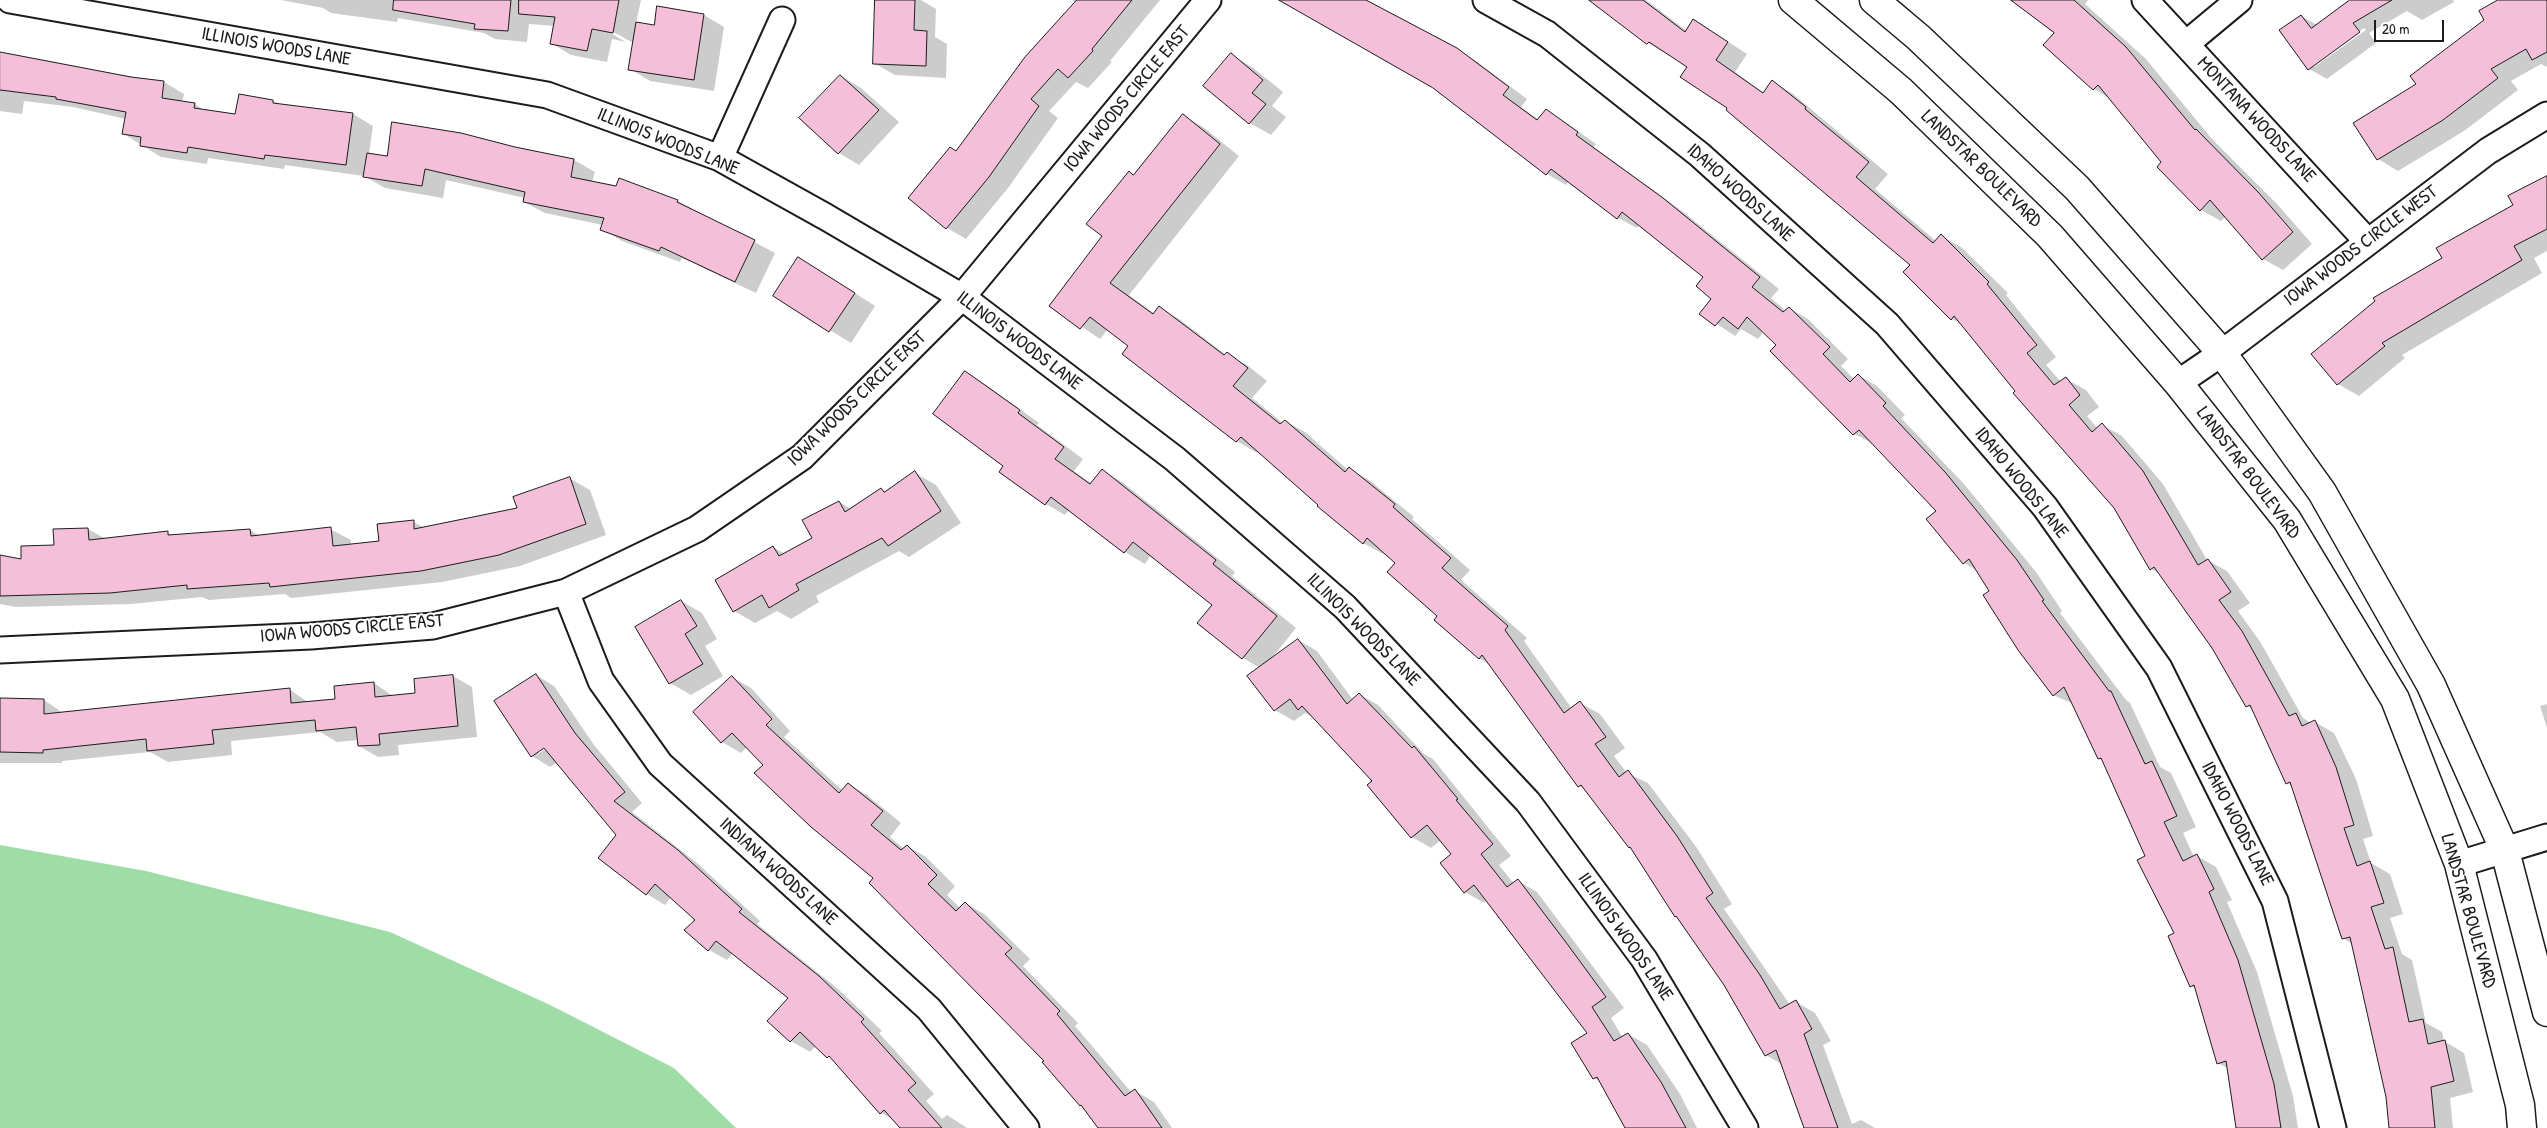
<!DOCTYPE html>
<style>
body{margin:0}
#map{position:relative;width:2547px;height:1128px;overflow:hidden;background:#fff;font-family:"Patrick Hand",sans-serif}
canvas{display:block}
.scale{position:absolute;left:2374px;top:20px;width:70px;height:22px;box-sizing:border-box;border:2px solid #1c1c1c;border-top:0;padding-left:6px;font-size:15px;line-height:18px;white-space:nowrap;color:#1c1c1c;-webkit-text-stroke:4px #fff;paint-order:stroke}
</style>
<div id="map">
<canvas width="2547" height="1128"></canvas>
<div class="scale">20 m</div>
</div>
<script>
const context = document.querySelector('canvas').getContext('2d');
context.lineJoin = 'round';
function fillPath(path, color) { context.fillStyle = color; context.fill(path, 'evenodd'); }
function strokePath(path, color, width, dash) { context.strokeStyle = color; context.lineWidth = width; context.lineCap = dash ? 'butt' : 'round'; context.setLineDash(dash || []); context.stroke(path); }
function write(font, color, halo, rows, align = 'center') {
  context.font = font + ' "Patrick Hand",sans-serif'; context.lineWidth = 4; context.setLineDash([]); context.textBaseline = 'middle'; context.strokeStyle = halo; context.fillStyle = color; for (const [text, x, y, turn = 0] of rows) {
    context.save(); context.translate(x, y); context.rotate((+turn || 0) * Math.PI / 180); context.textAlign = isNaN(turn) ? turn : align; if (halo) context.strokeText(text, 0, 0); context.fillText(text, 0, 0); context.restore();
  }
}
fillPath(new Path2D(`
 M 0,845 L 146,871 L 390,932 L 548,1004 L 674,1068 L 736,1128 L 0,1128 Z`), '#9edda6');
fillPath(new Path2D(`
 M 281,0 L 641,0 L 636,23 L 655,26 L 704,15 L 724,27 L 714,91 L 650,81 L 630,69 L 633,43 L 608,29 L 607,31 L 626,42 L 612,39 L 607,62 L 571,55 L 551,43 L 555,26 L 529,24 L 527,42 L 495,39 L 484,33 L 398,18 L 397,22 L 331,13 L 323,8 Z
 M 877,0 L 921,0 L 936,9 L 935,37 L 947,44 L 946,78 L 895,75 L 874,63 Z
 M 1072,0 L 1160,0 L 1110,61 L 1112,62 L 1088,88 L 1076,82 L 1049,111 L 1058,118 L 1008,188 L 966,239 L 947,228 L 910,198 L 957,152 L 1076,3 Z
 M 1300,0 L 1366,0 L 1476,61 L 1527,99 L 1521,107 L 1539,120 L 1546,111 L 1565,122 L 1596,144 L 1594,147 L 1682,211 L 1779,289 L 1771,298 L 1786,311 L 1789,308 L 1808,319 L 1848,359 L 1841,366 L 1854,379 L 1858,375 L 1877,386 L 1905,415 L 1901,418 L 1964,484 L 2036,572 L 2062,611 L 2060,613 L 2126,700 L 2130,703 L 2160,767 L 2171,773 L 2196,827 L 2183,833 L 2194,857 L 2197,856 L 2216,867 L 2232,900 L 2227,902 L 2257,972 L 2293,1096 L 2298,1128 L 2238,1128 L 2229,1069 L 2218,1063 L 2197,990 L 2191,986 L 2176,934 L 2147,856 L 2104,761 L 2099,759 L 2074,704 L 2053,695 L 1978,571 L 1964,563 L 1938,511 L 1874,444 L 1854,434 L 1764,331 L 1758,339 L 1741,329 L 1735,336 L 1701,313 L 1713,299 L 1705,277 L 1640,224 L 1637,228 L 1618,218 L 1569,181 L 1566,185 L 1547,174 L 1434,88 Z
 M 1590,0 L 1646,0 L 1687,31 L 1713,32 L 1747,54 L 1735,72 L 1764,93 L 1773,82 L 1792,93 L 1888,174 L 1875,189 L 1936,241 L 1941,236 L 1961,247 L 2008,293 L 2006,295 L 2056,357 L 2046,365 L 2061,382 L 2066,379 L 2086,390 L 2099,407 L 2087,416 L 2098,429 L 2102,425 L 2122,436 L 2163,484 L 2207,560 L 2227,571 L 2250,603 L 2238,611 L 2261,643 L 2303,718 L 2311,723 L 2315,722 L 2334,733 L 2356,779 L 2373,836 L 2363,839 L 2371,863 L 2390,874 L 2403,914 L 2390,918 L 2402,954 L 2412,960 L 2426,1023 L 2442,1032 L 2444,1041 L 2464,1053 L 2473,1092 L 2450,1098 L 2453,1128 L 2390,1128 L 2387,1097 L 2352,944 L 2343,938 L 2292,786 L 2287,783 L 2254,710 L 2247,706 L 2213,647 L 2160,574 L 2151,569 L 2115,507 L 1963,325 L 1952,319 L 1912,265 L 1729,108 L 1689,67 L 1648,43 Z
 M 2013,0 L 2088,0 L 2085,4 L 2146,59 L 2212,139 L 2278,205 L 2312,244 L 2283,270 L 2263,259 L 2226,216 L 2221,221 L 2201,210 L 2111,99 L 2094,89 L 2045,45 L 2056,33 Z
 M 2352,0 L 2453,0 L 2454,2 L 2422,20 L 2407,11 L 2369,33 L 2376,43 L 2327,79 L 2309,69 L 2301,16 L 2317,25 ZM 2364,28 L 2366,30 L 2314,67 L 2314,64 Z
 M 2500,0 L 2547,0 L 2547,67 L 2541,64 L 2511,81 L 2518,90 L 2464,131 L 2398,171 L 2378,159 L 2418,84 L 2485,20 Z
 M 0,54 L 164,82 L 184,94 L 182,103 L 195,104 L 207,112 L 236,116 L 240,96 L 273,101 L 280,105 L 353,114 L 373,126 L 369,154 L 388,157 L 515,148 L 574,160 L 595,172 L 592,182 L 617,187 L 620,179 L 678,201 L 775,253 L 756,293 L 682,258 L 680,262 L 622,241 L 602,229 L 603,225 L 545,213 L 524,202 L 525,198 L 446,180 L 443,198 L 385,188 L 364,176 L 285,165 L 284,169 L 208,158 L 207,164 L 161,157 L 124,134 L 126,119 L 73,107 L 24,101 L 22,114 L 0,111 Z
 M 1231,55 L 1252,67 L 1283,92 L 1272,106 L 1286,117 L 1271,135 L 1250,123 L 1205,86 Z
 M 841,76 L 861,88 L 899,122 L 859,165 L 839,153 Z
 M 1183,116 L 1203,127 L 1239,156 L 1129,295 L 1155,314 L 1159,308 L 1179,319 L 1226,355 L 1247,365 L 1267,381 L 1252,398 L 1283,423 L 1285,421 L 1305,432 L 1348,470 L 1349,469 L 1369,480 L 1414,517 L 1412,519 L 1470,570 L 1461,580 L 1527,638 L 1524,641 L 1572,709 L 1580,703 L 1600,714 L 1625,748 L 1614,756 L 1627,773 L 1648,783 L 1697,848 L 1732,904 L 1724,909 L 1790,1005 L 1796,1002 L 1815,1013 L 1831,1041 L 1823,1045 L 1852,1124 L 1861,1120 L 1875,1128 L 1809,1128 L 1783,1065 L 1766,1055 L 1725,984 L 1676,916 L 1633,849 L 1588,791 L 1579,786 L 1490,665 L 1479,658 L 1439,616 L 1397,563 L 1385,552 L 1383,554 L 1363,543 L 1258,451 L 1257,453 L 1237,441 L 1124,354 L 1130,346 L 1108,329 L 1100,339 L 1051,306 L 1103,236 L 1134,176 Z
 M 2547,178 L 2547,251 L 2534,258 L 2542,273 L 2402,355 L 2405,358 L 2359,396 L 2338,384 L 2444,259 L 2514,205 Z
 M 819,270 L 875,306 L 851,343 L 775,296 Z
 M 966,372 L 985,384 L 1039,423 L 1037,425 L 1083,459 L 1074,471 L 1092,484 L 1102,471 L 1122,482 L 1235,572 L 1232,576 L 1296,628 L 1271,659 L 1298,640 L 1317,651 L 1353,700 L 1359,694 L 1378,705 L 1424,754 L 1433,759 L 1511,856 L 1499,865 L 1514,884 L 1518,881 L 1537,892 L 1624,1008 L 1611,1018 L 1623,1038 L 1628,1034 L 1647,1045 L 1680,1094 L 1697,1128 L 1626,1128 L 1601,1082 L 1594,1078 L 1589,1034 L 1487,900 L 1484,903 L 1465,892 L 1453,854 L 1441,840 L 1431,848 L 1412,837 L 1374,781 L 1316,719 L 1305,713 L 1294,721 L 1275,710 L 1260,668 L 1243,658 L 1214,605 L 1151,555 L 1145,564 L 1125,552 L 1069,510 L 1065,515 L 1046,504 L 1005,465 Z
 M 915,473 L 936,485 L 961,523 L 909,557 L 899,551 L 816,596 L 819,602 L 791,619 L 777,611 L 755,623 L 734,611 L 773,547 L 785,554 L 814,539 L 839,502 L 851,509 L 881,489 L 886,492 Z
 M 569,478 L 590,490 L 606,535 L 520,566 L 442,582 L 291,598 L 285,594 L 209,600 L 202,597 L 131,604 L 16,607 L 0,604 L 0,557 L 22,561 L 88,529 L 106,539 L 168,533 L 174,536 L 250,530 L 260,536 L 330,529 L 351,540 L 351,545 L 381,542 L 413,522 L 425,528 L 518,509 Z
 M 681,601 L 702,613 L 717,639 L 705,646 L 723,676 L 691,695 L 670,683 Z
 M 536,675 L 554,686 L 594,745 L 642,803 L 632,812 L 697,863 L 760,921 L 757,924 L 837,988 L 882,1031 L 879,1033 L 934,1094 L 926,1101 L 942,1119 L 947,1115 L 967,1128 L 902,1128 L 896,1121 L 881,1113 L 836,1061 L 816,1046 L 810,1052 L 791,1041 L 769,1020 L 790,998 L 733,953 L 727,960 L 709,950 L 697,920 L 671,897 L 665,905 L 647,894 L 600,858 L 618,835 L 558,762 L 550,767 L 532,756 ZM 549,744 L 550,746 L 538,754 L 538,751 Z
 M 453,676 L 472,687 L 477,737 L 398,745 L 399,755 L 378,757 L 359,746 L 358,740 L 337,742 L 320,732 L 231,741 L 232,755 L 168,762 L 150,752 L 62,761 L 62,763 L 0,763 L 0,700 L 44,700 L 63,713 L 289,689 L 309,703 L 337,700 L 374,683 L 393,696 L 416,694 Z
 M 732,677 L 751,688 L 790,731 L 784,737 L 843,791 L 848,784 L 867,795 L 901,823 L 890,837 L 904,849 L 907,846 L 926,857 L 955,886 L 947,895 L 960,908 L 965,903 L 984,914 L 1030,959 L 1023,966 L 1078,1023 L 1075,1026 L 1132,1093 L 1135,1091 L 1154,1102 L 1172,1128 L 1099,1128 L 1046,1061 L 875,878 L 747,747 L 741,753 L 722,742 Z
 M 2547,704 L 2547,728 L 2540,706 Z`), '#0003');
const building = new Path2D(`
 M 394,0 L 511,0 L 508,31 L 474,29 L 475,24 L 393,10 Z
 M 519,0 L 619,0 L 613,33 L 592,29 L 587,51 L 550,44 L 555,17 L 519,14 Z
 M 875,0 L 915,0 L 914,30 L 927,31 L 926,66 L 873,64 Z
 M 1077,0 L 1132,0 L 1092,49 L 1093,51 L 1068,78 L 1058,69 L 1031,99 L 1039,106 L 989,177 L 946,229 L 908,198 L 950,147 L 956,151 L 1025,57 Z
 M 1279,0 L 1366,0 L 1457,48 L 1509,87 L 1503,95 L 1537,120 L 1546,109 L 1578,132 L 1576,135 L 1663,198 L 1760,277 L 1752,287 L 1783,312 L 1789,307 L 1830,347 L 1823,354 L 1850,382 L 1858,374 L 1886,403 L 1883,406 L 1945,472 L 2017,560 L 2044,600 L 2042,601 L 2109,691 L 2111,691 L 2145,764 L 2152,761 L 2177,816 L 2164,822 L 2183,861 L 2197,854 L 2214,889 L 2209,892 L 2238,960 L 2274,1084 L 2281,1128 L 2236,1128 L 2226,1061 L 2217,1064 L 2194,985 L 2190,987 L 2168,936 L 2174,933 L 2137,860 L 2145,856 L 2101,758 L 2098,759 L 2064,687 L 2053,696 L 2018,650 L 1983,595 L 1989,591 L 1969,559 L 1963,564 L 1926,519 L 1936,511 L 1859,430 L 1853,435 L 1770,351 L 1776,345 L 1747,317 L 1738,329 L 1723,317 L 1715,326 L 1699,314 L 1711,299 L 1696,286 L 1703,277 L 1622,212 L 1617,219 L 1551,169 L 1546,175 L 1433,88 Z
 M 1589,0 L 1643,0 L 1685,32 L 1693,19 L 1728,42 L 1716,60 L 1763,93 L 1772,80 L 1806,107 L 1805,109 L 1869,162 L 1856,177 L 1933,243 L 1941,234 L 1989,282 L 1987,284 L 2037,345 L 2027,353 L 2054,385 L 2066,377 L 2080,395 L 2069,405 L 2092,432 L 2102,423 L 2143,471 L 2198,565 L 2208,559 L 2231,592 L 2219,600 L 2242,631 L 2289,716 L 2296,713 L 2302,726 L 2315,720 L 2336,767 L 2354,825 L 2344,828 L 2357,866 L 2370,861 L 2384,903 L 2371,907 L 2385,949 L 2393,947 L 2409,1022 L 2423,1019 L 2428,1044 L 2445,1040 L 2454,1081 L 2431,1087 L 2435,1128 L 2389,1128 L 2386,1097 L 2350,937 L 2342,939 L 2290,782 L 2286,784 L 2250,705 L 2246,707 L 2212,648 L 2154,567 L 2150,570 L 2114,508 L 2013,393 L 2015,391 L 1954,316 L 1951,320 L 1903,272 L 1910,265 L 1726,110 L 1727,108 L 1680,77 L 1687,67 L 1649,42 L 1647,44 Z
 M 2011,0 L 2074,0 L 2126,47 L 2195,130 L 2196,129 L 2258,192 L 2293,232 L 2262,260 L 2210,200 L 2200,211 L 2157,167 L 2161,162 L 2098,85 L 2093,90 L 2043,45 L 2054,33 Z
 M 2350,0 L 2392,0 L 2353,23 L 2360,32 L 2308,70 L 2279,30 L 2301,15 L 2311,28 Z
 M 2498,0 L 2547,0 L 2547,52 L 2532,60 L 2526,49 L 2491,69 L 2498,78 L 2443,120 L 2377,160 L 2353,123 L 2416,84 L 2410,76 L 2484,20 L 2479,11 Z
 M 657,6 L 704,14 L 694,80 L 628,70 L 636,22 L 654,25 Z
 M 0,52 L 131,77 L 164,81 L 162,98 L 195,103 L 194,108 L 235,114 L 239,94 L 273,100 L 273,103 L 353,113 L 346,165 L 265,155 L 264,159 L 188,147 L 187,153 L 140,146 L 141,137 L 122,134 L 126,112 L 56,99 L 56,97 L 0,90 Z
 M 1231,53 L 1263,80 L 1252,93 L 1266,104 L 1249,124 L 1203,86 Z
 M 840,75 L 879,110 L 838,154 L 799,118 Z
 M 1183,114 L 1220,144 L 1110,283 L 1153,314 L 1159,306 L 1224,355 L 1227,352 L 1248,368 L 1233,386 L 1280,424 L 1285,420 L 1345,472 L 1349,467 L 1395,504 L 1393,507 L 1451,558 L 1442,568 L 1508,626 L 1505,630 L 1564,713 L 1580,701 L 1606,737 L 1595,744 L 1619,777 L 1628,770 L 1677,836 L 1713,893 L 1706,898 L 1760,975 L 1780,1009 L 1796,1000 L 1812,1029 L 1804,1034 L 1838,1128 L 1804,1128 L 1776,1050 L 1765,1056 L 1724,985 L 1676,916 L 1675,917 L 1630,847 L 1629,848 L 1581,785 L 1578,787 L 1482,655 L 1479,659 L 1434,620 L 1437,616 L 1387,572 L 1395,563 L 1367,538 L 1363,544 L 1317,506 L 1318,505 L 1241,437 L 1236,442 L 1122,354 L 1128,346 L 1090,317 L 1080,329 L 1049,306 L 1102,236 L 1086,224 L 1129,171 L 1133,175 Z
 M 392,122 L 461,133 L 515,147 L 574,159 L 571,177 L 616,186 L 619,178 L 678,200 L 677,202 L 755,240 L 735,282 L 661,247 L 659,251 L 600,230 L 604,218 L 523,202 L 525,192 L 425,169 L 422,186 L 363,177 L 367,153 L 387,156 Z
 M 2547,176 L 2547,229 L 2514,246 L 2522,260 L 2382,343 L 2385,346 L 2337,385 L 2311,354 L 2375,301 L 2373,298 L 2442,258 L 2436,248 L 2513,205 L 2508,196 Z
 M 798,257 L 855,293 L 829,332 L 773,296 Z
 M 965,371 L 1020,410 L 1018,413 L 1064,447 L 1055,459 L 1090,484 L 1102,469 L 1216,560 L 1213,564 L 1277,616 L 1242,659 L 1197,623 L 1212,605 L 1133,542 L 1124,553 L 1051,497 L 1045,505 L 999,472 L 1003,466 L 933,414 Z
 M 915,471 L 941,511 L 888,546 L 882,538 L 796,584 L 799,590 L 769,608 L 762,595 L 733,612 L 715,580 L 773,546 L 779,556 L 812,538 L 802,520 L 839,501 L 845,512 L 881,488 L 884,492 Z
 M 570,477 L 586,524 L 499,555 L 421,571 L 270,587 L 269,583 L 187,589 L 187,585 L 110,593 L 0,596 L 0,555 L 21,559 L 21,546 L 54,545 L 53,529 L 88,528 L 89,540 L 168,531 L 168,535 L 250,529 L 251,536 L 331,527 L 333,546 L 379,541 L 377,524 L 414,520 L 414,529 L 517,508 L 513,497 Z
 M 681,600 L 697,626 L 685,634 L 703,664 L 669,684 L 635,627 Z
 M 1298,639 L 1347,704 L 1359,693 L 1412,748 L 1414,746 L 1458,799 L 1456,800 L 1493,844 L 1481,854 L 1507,887 L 1518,879 L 1568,945 L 1606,997 L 1592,1007 L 1614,1041 L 1628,1033 L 1661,1082 L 1686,1128 L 1625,1128 L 1597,1077 L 1593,1079 L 1571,1043 L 1587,1033 L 1474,885 L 1464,893 L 1440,863 L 1451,854 L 1427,825 L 1411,838 L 1367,785 L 1372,781 L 1302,706 L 1298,710 L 1290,699 L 1274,711 L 1247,676 Z
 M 536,674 L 575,733 L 625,792 L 614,801 L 678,850 L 742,909 L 739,912 L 819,976 L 864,1019 L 861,1022 L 916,1083 L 908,1090 L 942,1128 L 900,1128 L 884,1110 L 880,1114 L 829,1056 L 827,1058 L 800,1032 L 790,1042 L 767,1021 L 788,998 L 716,941 L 708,951 L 684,930 L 695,920 L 655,884 L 646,895 L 598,858 L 616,835 L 544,748 L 531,757 L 494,701 Z
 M 453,675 L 458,726 L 379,734 L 380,745 L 358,746 L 356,727 L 316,731 L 315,720 L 212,730 L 214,744 L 147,751 L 146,739 L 43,750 L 43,753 L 0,752 L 0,698 L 44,699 L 44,714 L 290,688 L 291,703 L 335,699 L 334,686 L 374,682 L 375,697 L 415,693 L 414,679 Z
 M 732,676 L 772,719 L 766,725 L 839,793 L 848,783 L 883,811 L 871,825 L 901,850 L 907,845 L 937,875 L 928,884 L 956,911 L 965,902 L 1012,948 L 1005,954 L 1060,1011 L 1057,1014 L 1125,1096 L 1135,1089 L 1162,1128 L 1098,1128 L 1081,1105 L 1080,1106 L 1042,1062 L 1044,1061 L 869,883 L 873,878 L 811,827 L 754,773 L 763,765 L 732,733 L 721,743 L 693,712 Z`);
fillPath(building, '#f5bfda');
strokePath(building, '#1c1c1c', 1);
const street = new Path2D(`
 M 10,0 L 547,95 L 720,158 L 826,217 L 962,297 L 1175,459 L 1345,607 L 1528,802 L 1644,959 L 1745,1128
 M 1486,0 L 1547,34 L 1700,155 L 1887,324 L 2045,507 L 2159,668 L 2275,901 L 2333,1128
 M 2145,0 L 2367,241
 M 2186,44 L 2239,0
 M 720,158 L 782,20
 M 2178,383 L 2222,353 L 2488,151 L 2547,115
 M 566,592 L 601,681 L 660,764 L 929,1009 L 1026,1128
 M 0,650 L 311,636 L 433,626 L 566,592 L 697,529 L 802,457 L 962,297 L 1208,0
 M 2459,864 L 2547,837`);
const secondary = new Path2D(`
 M 1793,0 L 1901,91 L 2050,236 L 2178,383 L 2287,520 L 2395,699 L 2459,864 L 2520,1105 L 2522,1128
 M 1874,0 L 1918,37 L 2077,188 L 2222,353 L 2322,492 L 2431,685 L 2505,851 L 2547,1012`);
strokePath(street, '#1c1c1c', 29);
strokePath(secondary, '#1c1c1c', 31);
strokePath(street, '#fff', 25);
strokePath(secondary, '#fff', 28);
write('19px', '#1c1c1c', '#fff', [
 ["ILLINOIS WOODS LANE",276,47,10],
 ["IOWA WOODS CIRCLE EAST",1127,99,-50],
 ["MONTANA WOODS LANE",2256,120,47],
 ["ILLINOIS WOODS LANE",668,142,22],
 ["LANDSTAR BOULEVARD",1981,169,44],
 ["IDAHO WOODS LANE",1740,193,42],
 ["IOWA WOODS CIRCLE WEST",2361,246,-37],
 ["ILLINOIS WOODS LANE",1019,341,37],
 ["IOWA WOODS CIRCLE EAST",857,399,-44],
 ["LANDSTAR BOULEVARD",2248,473,53],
 ["IDAHO WOODS LANE",2021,483,51],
 ["IOWA WOODS CIRCLE EAST",352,629,-5],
 ["ILLINOIS WOODS LANE",1363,630,45],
 ["IDAHO WOODS LANE",2237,824,63],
 ["INDIANA WOODS LANE",778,872,42],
 ["LANDSTAR BOULEVARD",2468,911,74],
 ["ILLINOIS WOODS LANE",1625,937,55]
]);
</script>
